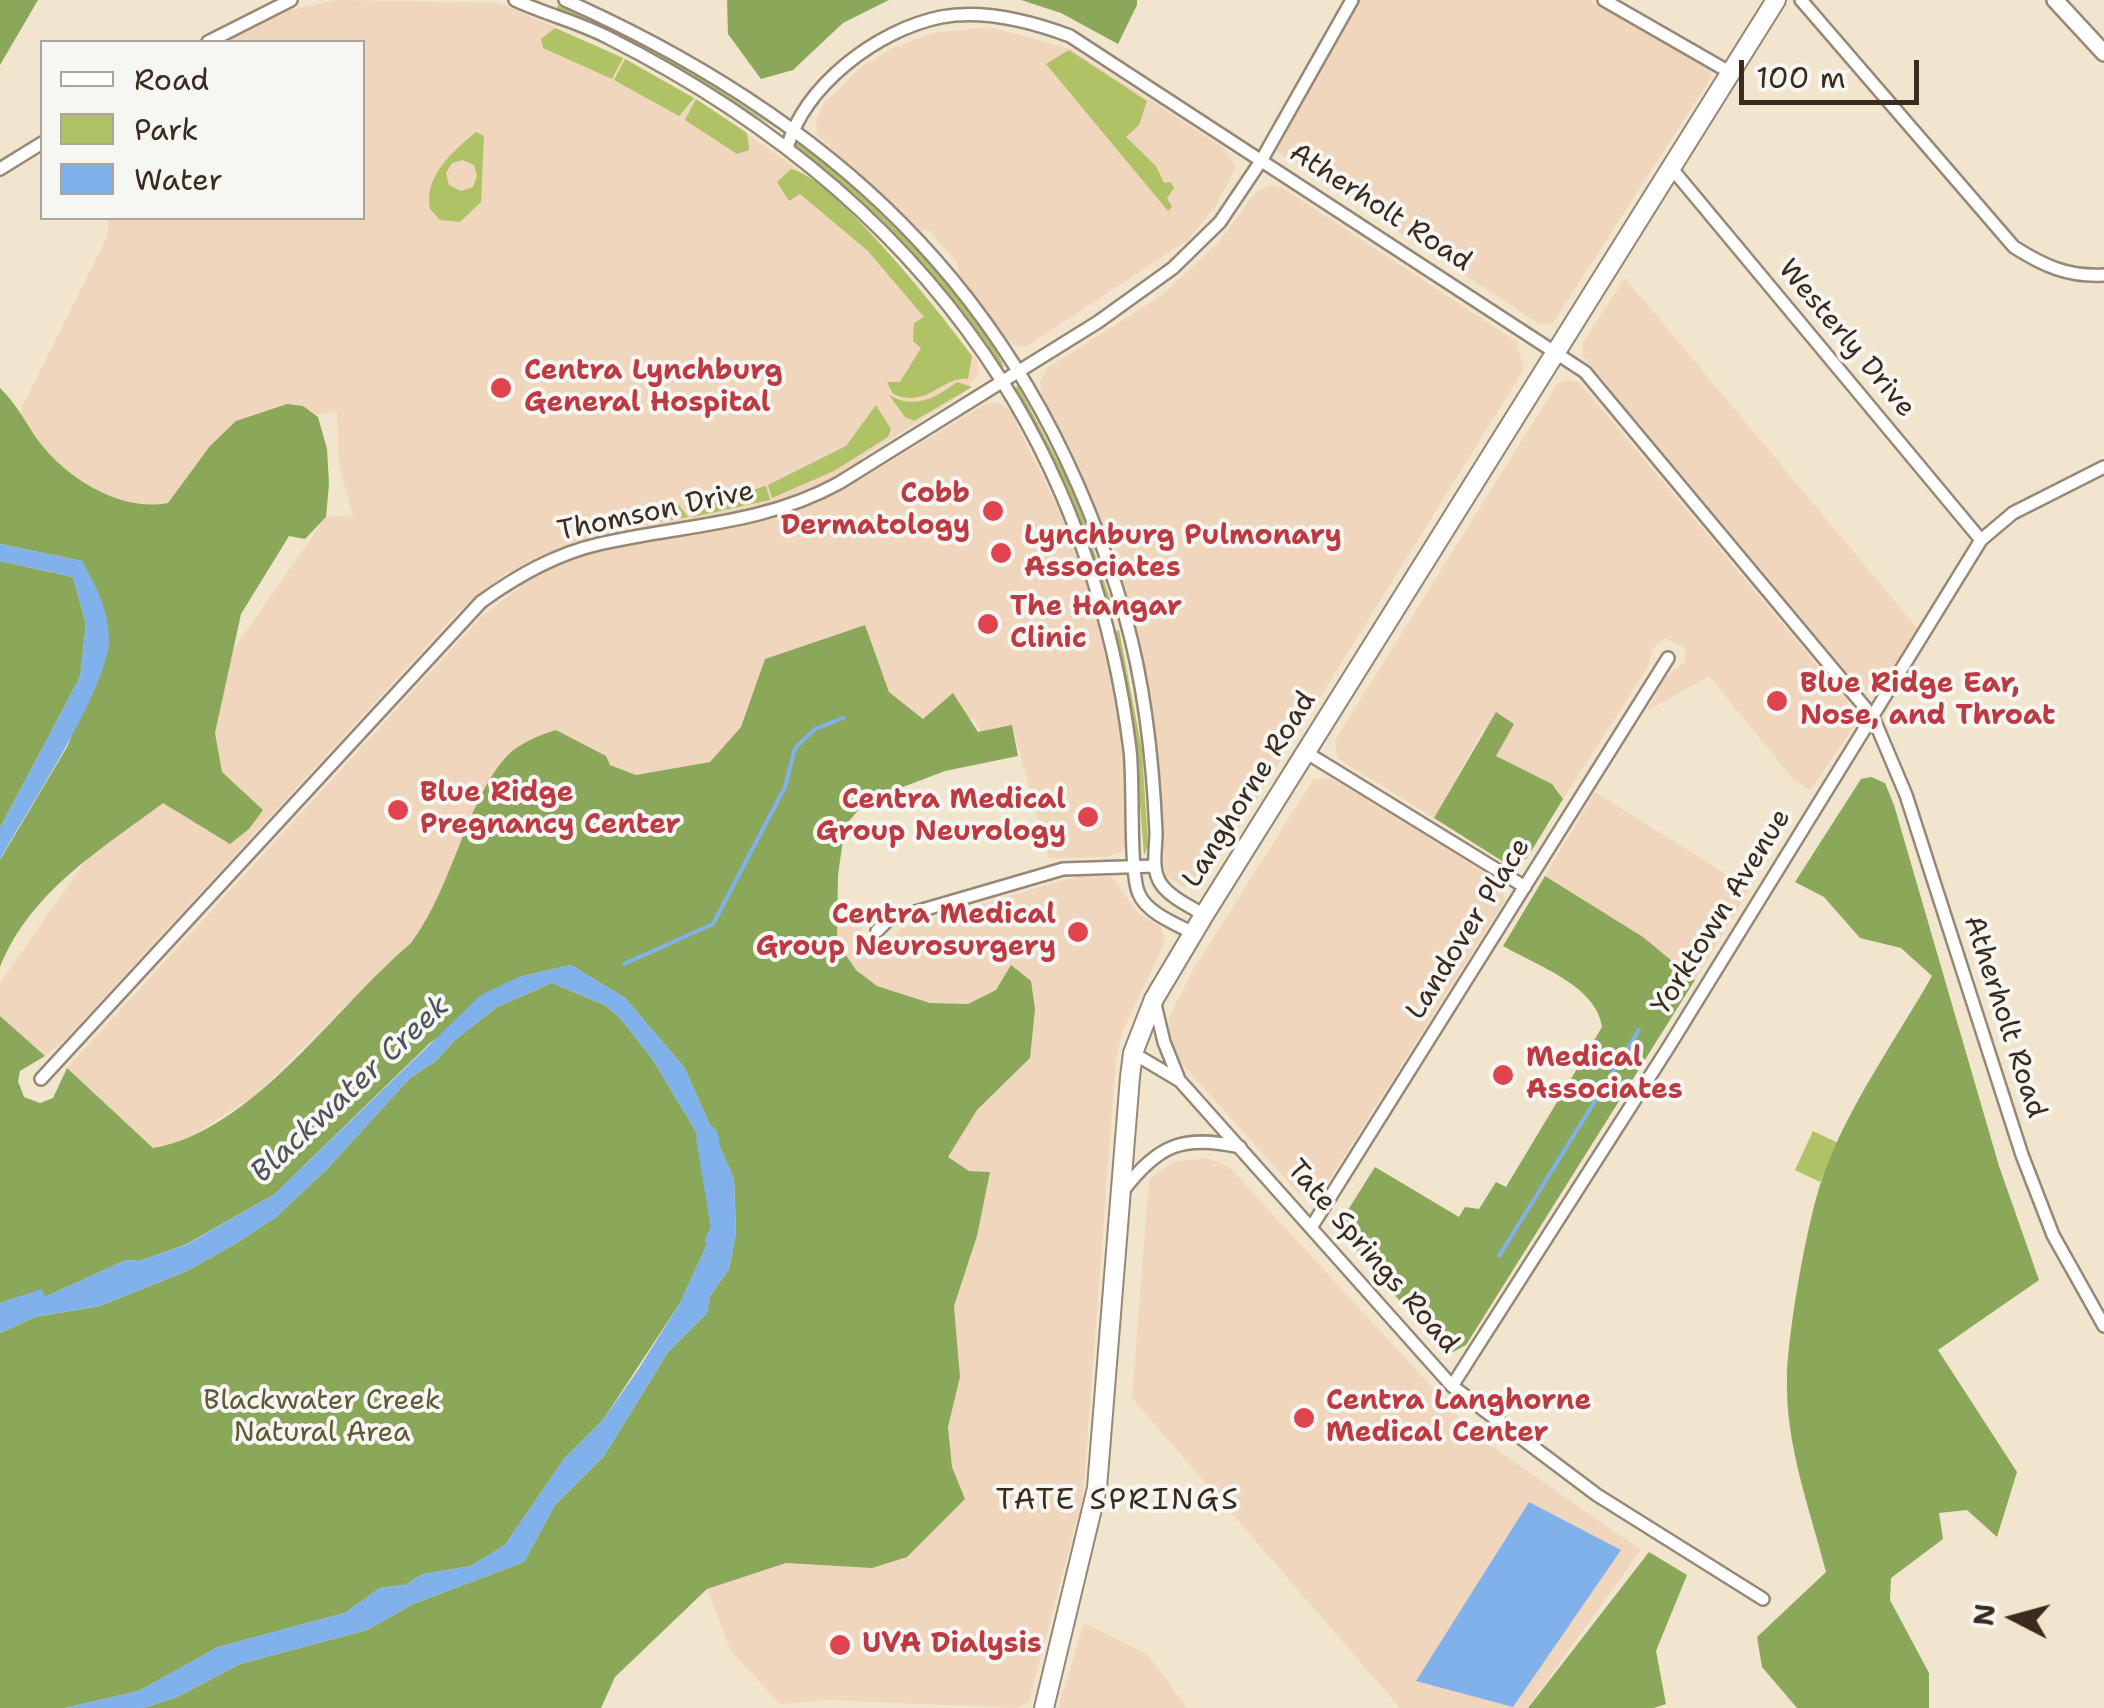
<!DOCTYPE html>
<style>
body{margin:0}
#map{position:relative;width:2104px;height:1708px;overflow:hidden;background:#f2e5ce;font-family:"Shantell Sans",sans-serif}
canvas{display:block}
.legend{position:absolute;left:40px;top:40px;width:325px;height:180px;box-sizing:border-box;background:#f6f6f2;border:2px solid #aba49d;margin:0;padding:12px 18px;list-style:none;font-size:30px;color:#3b2a1e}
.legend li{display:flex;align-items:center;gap:20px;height:50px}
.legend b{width:50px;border:2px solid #aba49d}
.north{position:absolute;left:1964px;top:1568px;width:100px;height:100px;-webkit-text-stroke:8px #f6f6f2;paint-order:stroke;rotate:276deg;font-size:28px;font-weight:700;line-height:40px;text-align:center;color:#3b2a1e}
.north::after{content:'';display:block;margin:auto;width:35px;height:45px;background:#3b2a1e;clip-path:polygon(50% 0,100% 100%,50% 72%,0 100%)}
.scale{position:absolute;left:1739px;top:60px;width:180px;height:45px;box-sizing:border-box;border:5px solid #3b2a1e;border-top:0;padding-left:12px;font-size:30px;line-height:35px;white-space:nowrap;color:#3b2a1e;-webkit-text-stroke:8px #f6f6f2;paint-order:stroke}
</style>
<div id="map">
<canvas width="2104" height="1708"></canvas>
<ul class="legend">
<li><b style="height:12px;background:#fff"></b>Road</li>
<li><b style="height:28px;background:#afc265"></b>Park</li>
<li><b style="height:28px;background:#80b1eb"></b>Water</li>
</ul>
<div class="north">N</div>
<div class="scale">100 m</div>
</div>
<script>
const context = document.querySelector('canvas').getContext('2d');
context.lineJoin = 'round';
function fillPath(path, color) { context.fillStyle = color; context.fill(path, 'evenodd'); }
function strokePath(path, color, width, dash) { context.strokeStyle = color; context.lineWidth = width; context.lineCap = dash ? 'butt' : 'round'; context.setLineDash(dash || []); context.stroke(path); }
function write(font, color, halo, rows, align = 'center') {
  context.font = font + ' "Shantell Sans",sans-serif'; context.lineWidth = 8; context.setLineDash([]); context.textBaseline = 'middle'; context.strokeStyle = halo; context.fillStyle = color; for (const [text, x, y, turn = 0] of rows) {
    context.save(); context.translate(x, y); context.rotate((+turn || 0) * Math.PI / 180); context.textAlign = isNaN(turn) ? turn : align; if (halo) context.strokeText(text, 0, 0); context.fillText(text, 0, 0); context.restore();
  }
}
fillPath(new Path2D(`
 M 338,0 L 500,3 L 624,58 L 710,108 L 796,168 L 862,230 L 978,362 L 979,373 L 963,394 L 861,458 L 865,477 L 982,406 L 997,402 L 1010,411 L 1067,526 L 1092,600 L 1120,721 L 1128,782 L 1128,844 L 1120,853 L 1106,857 L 1049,858 L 1012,725 L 981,732 L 973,719 L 923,719 L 889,692 L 864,625 L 765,659 L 741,727 L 710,762 L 636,775 L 610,765 L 490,783 L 430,916 L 410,944 L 255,1095 L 181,1143 L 153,1148 L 67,1068 L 483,615 L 521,587 L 508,571 L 458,612 L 61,1044 L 45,1056 L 0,1016 L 0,983 L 326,517 L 353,515 L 339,466 L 337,412 L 286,417 L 171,558 L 9,433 L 108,235 L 108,218 L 362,218 L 362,42 L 224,42 L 269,15 Z
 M 1361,0 L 1590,0 L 1709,69 L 1712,76 L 1553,323 L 1539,324 L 1274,150 Z
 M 990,27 L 1071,49 L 1224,148 L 1236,167 L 1215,207 L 1188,240 L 1027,346 L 1015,346 L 1004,336 L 958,273 L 958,264 L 928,229 L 921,231 L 817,135 L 816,120 L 824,103 L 861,67 L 892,48 L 933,33 Z
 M 1270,185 L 1281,187 L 1516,341 L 1524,369 L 1230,842 L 1204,882 L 1183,887 L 1167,877 L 1164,866 L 1154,716 L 1117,562 L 1075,457 L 1042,396 L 1040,382 L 1047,368 L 1162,295 L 1219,242 L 1255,193 Z
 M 1625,278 L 1917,628 L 1884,684 L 1875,691 L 1866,690 L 1850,676 L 1583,356 L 1583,342 Z
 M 1566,380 L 1579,382 L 1848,702 L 1854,727 L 1810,790 L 1794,780 L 1709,676 L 1647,711 L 1666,676 L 1685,662 L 1685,648 L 1665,638 L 1653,648 L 1648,667 L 1563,799 L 1552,784 L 1495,756 L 1484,728 L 1434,818 L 1337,758 L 1335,740 L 1557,384 Z
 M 1331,778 L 1491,876 L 1502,886 L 1505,900 L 1323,1190 L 1310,1198 L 1299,1194 L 1183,1065 L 1170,1045 L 1169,1017 L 1193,970 L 1313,780 Z
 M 1595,792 L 1750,889 L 1695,980 L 1643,937 L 1545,876 Z
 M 1082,875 L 1112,877 L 1139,914 L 1161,927 L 1165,942 L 1122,1033 L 1116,1060 L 1083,1497 L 1029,1701 L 1017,1708 L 827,1700 L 780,1704 L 731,1651 L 707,1589 L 786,1563 L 872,1568 L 965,1499 L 952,1467 L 948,1426 L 960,1377 L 954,1306 L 977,1236 L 990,1173 L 969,1171 L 947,1158 L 977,1110 L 1030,1058 L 996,990 L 968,1004 L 930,1003 L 877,986 L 856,970 L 837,942 L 837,916 L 865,917 L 860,935 L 871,948 L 881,949 L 891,945 L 898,930 L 918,922 Z
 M 1207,1158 L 1229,1167 L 1477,1436 L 1641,1550 L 1527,1708 L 1400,1708 L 1132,1398 L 1149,1179 L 1173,1162 Z
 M 1084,1623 L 1148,1655 L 1187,1708 L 1058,1708 Z`), '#f0d6bc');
fillPath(new Path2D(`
 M 558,5 L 670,57 L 778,129 L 667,63 L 556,10 Z
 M 555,28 L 623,58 L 612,79 L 543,48 L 541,39 Z
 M 1069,50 L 1147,101 L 1139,125 L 1126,137 L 1156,166 L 1164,183 L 1171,182 L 1174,188 L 1167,198 L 1172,207 L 1168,211 L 1046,64 Z
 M 625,59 L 694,98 L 679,116 L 614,80 Z
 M 696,99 L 747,133 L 749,150 L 737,154 L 685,120 Z
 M 476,132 L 484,136 L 481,202 L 460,222 L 440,220 L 430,209 C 423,177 454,150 476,132 ZM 463,160 L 474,165 L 477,176 L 473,187 L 461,191 L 449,185 L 446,173 L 452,163 Z
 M 798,141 C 862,194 971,290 1004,367 L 999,368 C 941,282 874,211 794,146 Z
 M 791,169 C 833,177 944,317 972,356 L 968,379 C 941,376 929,409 893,394 L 887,382 L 900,382 L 921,348 L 913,341 L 914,323 L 924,317 L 868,251 L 800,194 L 789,201 L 777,182 Z
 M 957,382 L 972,387 L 914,421 L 905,417 L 889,395 C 914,410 936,398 957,382 Z
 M 1018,386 L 1075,494 L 1113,608 L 1108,607 L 1068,497 L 1013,390 Z
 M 876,405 L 891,429 L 888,437 L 834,471 L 772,498 L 768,485 L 846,446 Z
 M 766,486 L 770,500 L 693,517 L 684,507 L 735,495 L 737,500 L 747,498 L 746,492 Z
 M 679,505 L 688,517 L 642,524 L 634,517 L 641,511 Z
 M 1119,630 L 1142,750 L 1148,845 L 1144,856 L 1136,750 L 1115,632 Z
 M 1813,1131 L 1838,1143 L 1820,1182 L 1795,1170 Z`), '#afc265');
fillPath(new Path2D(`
 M 0,0 L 38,0 L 0,65 Z
 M 727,0 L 889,0 L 843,23 L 793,70 L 761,79 L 728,34 Z
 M 1021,0 L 1137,0 L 1137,5 L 1118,44 L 1061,13 Z
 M 0,388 C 15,403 22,416 33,433 C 60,475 119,513 168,503 L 210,446 L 236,421 L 287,404 L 303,406 L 318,417 L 327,449 L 329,484 L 326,517 L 305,539 L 289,536 L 241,614 L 215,733 L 222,772 L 263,810 L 249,829 L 230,844 L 163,803 C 99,851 31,891 0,967 L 0,860 L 67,747 L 109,642 L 82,561 L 0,544 Z
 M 0,561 L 73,577 L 86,624 L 80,677 L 0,828 Z
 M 865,625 L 889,692 L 923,719 L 953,693 L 978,732 L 1012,725 L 1018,756 L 945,771 L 866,801 L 845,826 L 838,875 L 837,942 L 856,970 L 877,986 L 930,1003 L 968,1004 L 996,990 L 1011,965 L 1031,981 L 1035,1009 L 1030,1058 L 977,1110 L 948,1157 L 969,1171 L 990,1172 L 977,1236 L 954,1306 L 960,1377 L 948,1427 L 952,1467 L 965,1499 L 907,1557 L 872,1568 L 786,1563 L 707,1589 L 615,1677 L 601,1708 L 143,1708 L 177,1697 L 240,1664 L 367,1630 L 413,1604 L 524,1562 L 555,1505 L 604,1456 L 668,1352 L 707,1313 L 710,1296 L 729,1269 L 736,1233 L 734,1179 L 684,1067 L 625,998 L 571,965 L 519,977 L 430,1043 L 275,1194 L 185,1245 L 139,1261 L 126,1260 L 45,1297 L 41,1290 L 0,1303 L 0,1016 L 45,1056 L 20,1071 L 18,1081 L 24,1097 L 40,1103 L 53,1098 L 67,1068 L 153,1148 C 252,1132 336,1006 410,944 C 452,891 466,800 507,756 C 519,743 540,735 556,730 L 606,756 L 610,765 L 636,775 L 710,762 L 741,727 L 765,659 Z
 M 1496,712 L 1514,724 L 1496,756 L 1552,784 L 1563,799 L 1527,858 L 1510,866 L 1434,818 Z
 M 1871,777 L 1885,783 L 1894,805 L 1999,1166 L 2039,1280 L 1938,1350 L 2017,1472 L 1997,1537 L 1967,1510 L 1939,1513 L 1943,1539 L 1891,1578 L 1890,1600 L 1929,1673 L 1929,1708 L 1797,1708 L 1762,1667 L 1757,1637 L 1826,1572 C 1810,1509 1785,1444 1787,1378 C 1788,1331 1807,1221 1823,1176 C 1848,1106 1895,1041 1932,976 L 1901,948 L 1860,938 L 1824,897 L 1795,882 L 1861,779 Z
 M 1545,876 L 1643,937 L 1695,980 L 1466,1345 L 1453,1352 L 1439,1347 L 1342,1233 L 1341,1221 L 1375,1167 L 1459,1217 L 1465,1207 L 1479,1209 L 1496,1182 L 1506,1187 L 1602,1027 C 1597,986 1536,965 1503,946 Z
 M 552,983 L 605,1005 L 621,1019 L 653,1060 L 724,1178 L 724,1208 L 680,1303 L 603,1420 L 564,1459 L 505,1545 L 471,1566 L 423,1574 L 405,1585 L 380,1588 L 345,1613 L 218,1647 L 139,1691 L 65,1708 L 0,1708 L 0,1333 L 35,1317 L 100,1306 L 187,1271 L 240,1241 L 276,1217 L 328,1168 L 410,1078 L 436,1061 L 455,1040 L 497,1007 Z
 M 1649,1552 L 1687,1575 L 1656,1651 L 1666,1704 L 1654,1708 L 1528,1708 Z`), '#8ba85a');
fillPath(new Path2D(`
 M 0,544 L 82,561 C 96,586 109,610 109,640 C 108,689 26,812 0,860 L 0,828 L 80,677 L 86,624 L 73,577 L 0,561 Z
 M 571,965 L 625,998 L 684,1067 L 734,1179 L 736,1233 L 729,1269 L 710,1296 L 707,1313 L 668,1352 L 604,1456 L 555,1505 L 524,1562 L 413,1604 L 367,1630 L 240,1664 L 177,1697 L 143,1708 L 65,1708 L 139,1691 L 218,1647 L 345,1613 L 380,1588 L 405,1585 L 423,1574 L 471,1566 L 505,1545 L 564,1459 L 603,1420 L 638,1370 L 680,1303 L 724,1208 L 724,1178 L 653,1060 L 621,1019 L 605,1005 L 552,983 L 497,1007 L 455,1040 L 436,1061 L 410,1078 L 328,1168 L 276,1217 L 240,1241 L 187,1271 L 100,1306 L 35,1317 L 0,1333 L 0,1303 L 42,1289 L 45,1297 L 126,1260 L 139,1261 L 186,1245 L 275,1194 L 481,995 L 519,977 Z
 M 1529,1502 L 1621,1550 L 1513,1707 L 1416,1681 Z`), '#80b1eb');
strokePath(new Path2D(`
 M 624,964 L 713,924 L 785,787 L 795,748 L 815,729 L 843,718
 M 1499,1256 L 1639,1030`), '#80b1eb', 4);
strokePath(new Path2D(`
 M 707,1136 L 722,1229 L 716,1241`), '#80b1eb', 22);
const minor = new Path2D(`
 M 515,0 C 545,14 578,22 607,37 C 766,117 906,229 1002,381 C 1072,492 1114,620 1130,750 C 1134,782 1129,873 1139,894 C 1147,913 1176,924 1193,933
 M 565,0 C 850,127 1037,311 1125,616 C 1145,686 1153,760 1156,833 C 1156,850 1151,869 1161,884 C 1171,898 1190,906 1204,915
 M 1604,0 L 1731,73
 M 1801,0 L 2014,247 C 2044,266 2068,277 2104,275
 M 208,42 L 291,0
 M 787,148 C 805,85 877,30 941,17 C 984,9 1030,21 1070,36 L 1585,372 L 1873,717 L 1906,795 L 2022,1155 L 2053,1235 L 2104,1326
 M 0,169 L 42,143
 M 1673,170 L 1981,540
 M 1307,753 L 1525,887
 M 877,931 L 888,920 L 1063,869 L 1154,866
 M 1154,1000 L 1164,1042 L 1178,1077
 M 1133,1053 L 1180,1081 L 1452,1386 L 1597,1495 L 1763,1599
 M 41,1079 L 481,602 C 517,576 555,554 599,544 C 681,525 763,525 839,483 L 1098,322 L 1173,268 L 1220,222 L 1261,161 L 1352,0
 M 1123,1191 C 1158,1145 1183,1134 1240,1147
 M 1312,1226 L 1668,658
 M 1452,1386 L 1668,1048 L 1981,540 L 2013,513 L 2104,467`);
const tertiary = new Path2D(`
 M 2055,0 L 2104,53`);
const primary = new Path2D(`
 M 1044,1708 L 1097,1488 L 1130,1077 L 1133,1053 L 1154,999 L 1204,915 L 1776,0`);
strokePath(minor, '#968876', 16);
strokePath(tertiary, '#968876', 20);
strokePath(primary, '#968876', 22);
strokePath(minor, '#fff', 11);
strokePath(tertiary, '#fff', 15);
strokePath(primary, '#fff', 18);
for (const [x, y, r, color] of [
 [501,388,12,"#e0444e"],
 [993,511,12,"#e0444e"],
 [1001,553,12,"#e0444e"],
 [988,624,12,"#e0444e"],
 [1777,701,12,"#e0444e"],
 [398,810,12,"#e0444e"],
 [1088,817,12,"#e0444e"],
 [1078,932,12,"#e0444e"],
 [1503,1075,12,"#e0444e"],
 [1304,1418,12,"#e0444e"],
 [840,1645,12,"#e0444e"]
]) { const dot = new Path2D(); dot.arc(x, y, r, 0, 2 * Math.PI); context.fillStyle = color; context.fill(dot); strokePath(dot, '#f6f6f2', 4); }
write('28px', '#3b2a1e', '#f6f6f2', [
 ["Atherholt Road",1380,208,33],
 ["Westerly Drive",1846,339,50],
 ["Thomson Drive",656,512,-12],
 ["Langhorne Road",1250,790,-58],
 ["Yorktown Avenue",1722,912,-58],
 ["Landover Place",1469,929,-58],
 ["Atherholt Road",2004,1017,72],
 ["Tate Springs Road",1372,1257,49]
]);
write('bold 28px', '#be3a42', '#f6f6f2', [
 ["Centra Lynchburg",524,372],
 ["General Hospital",524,404],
 ["Cobb",970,495,"right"],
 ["Dermatology",970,527,"right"],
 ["Lynchburg Pulmonary",1024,537],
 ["Associates",1024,569],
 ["The Hangar",1010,608],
 ["Clinic",1010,640],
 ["Blue Ridge Ear,",1800,685],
 ["Nose, and Throat",1800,717],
 ["Blue Ridge",420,794],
 ["Pregnancy Center",420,826],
 ["Centra Medical",1066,801,"right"],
 ["Group Neurology",1066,833,"right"],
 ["Centra Medical",1056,916,"right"],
 ["Group Neurosurgery",1056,948,"right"],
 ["Medical",1526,1059],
 ["Associates",1526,1091],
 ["Centra Langhorne",1326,1402],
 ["Medical Center",1326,1434],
 ["UVA Dialysis",862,1645]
], 'left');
write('28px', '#5e5833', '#f6f6f2', [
 ["Blackwater Creek",322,1402],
 ["Natural Area",322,1434]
]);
write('italic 30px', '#50525c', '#f6f6f2', [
 ["Blackwater Creek",351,1090,-43]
]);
context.letterSpacing = '2.5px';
write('30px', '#3b2a1e', '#f6f6f2', [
 ["TATE SPRINGS",1118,1501]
]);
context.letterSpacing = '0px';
</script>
